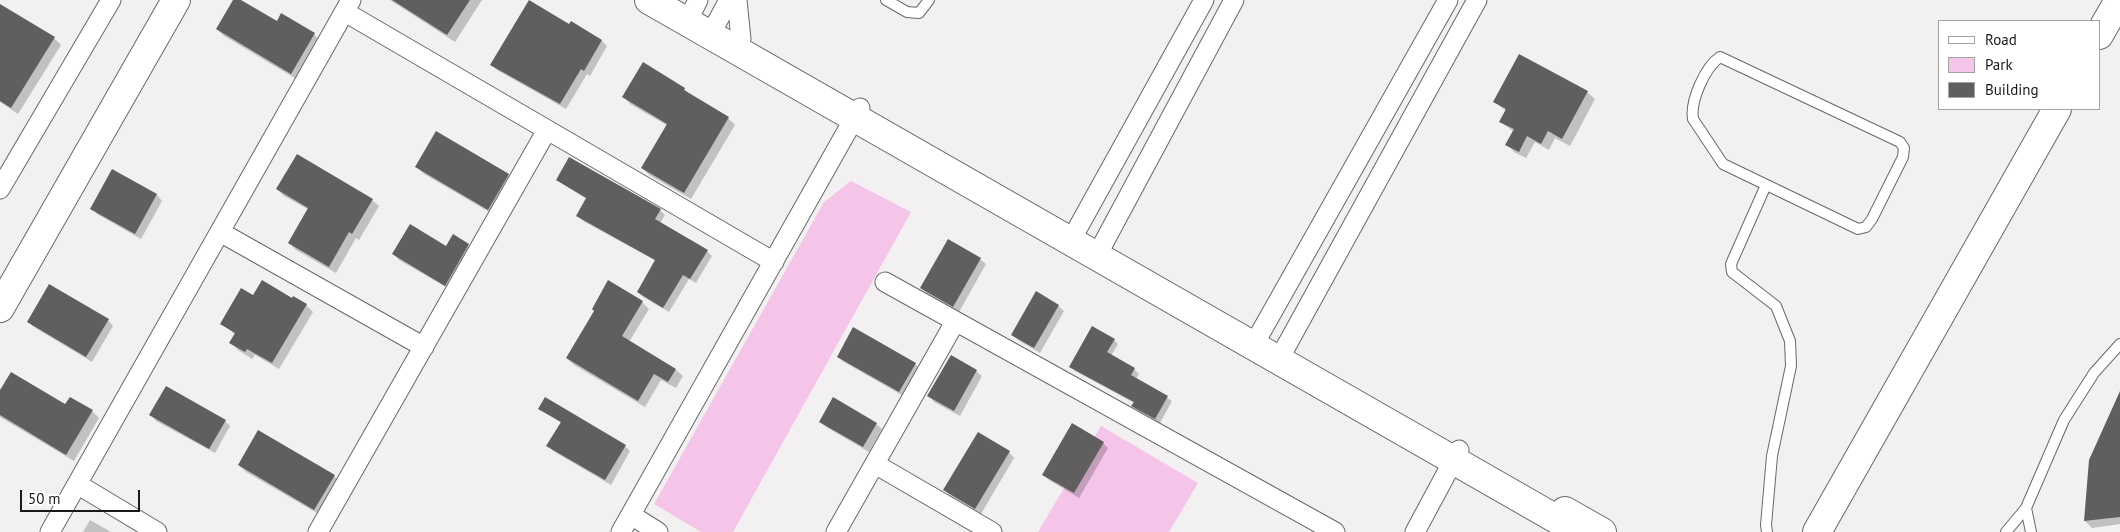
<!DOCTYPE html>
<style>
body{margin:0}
#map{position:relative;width:2120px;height:532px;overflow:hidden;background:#f3f0f2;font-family:"PT Sans",sans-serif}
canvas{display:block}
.legend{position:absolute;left:1938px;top:20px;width:162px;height:90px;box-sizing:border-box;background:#fff;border:1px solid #a3a3a3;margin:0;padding:6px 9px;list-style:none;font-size:15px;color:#1a191a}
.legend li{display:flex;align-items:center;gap:10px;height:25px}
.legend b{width:25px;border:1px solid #a3a3a3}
.scale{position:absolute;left:20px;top:490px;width:120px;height:22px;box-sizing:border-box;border:2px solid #1a191a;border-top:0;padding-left:6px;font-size:15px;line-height:18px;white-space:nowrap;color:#1a191a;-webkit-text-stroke:4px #fff;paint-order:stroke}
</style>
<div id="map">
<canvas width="2120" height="532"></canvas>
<ul class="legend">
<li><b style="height:6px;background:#fff"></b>Road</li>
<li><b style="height:14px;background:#f4c5e9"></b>Park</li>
<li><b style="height:14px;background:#615e60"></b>Building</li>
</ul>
<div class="scale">50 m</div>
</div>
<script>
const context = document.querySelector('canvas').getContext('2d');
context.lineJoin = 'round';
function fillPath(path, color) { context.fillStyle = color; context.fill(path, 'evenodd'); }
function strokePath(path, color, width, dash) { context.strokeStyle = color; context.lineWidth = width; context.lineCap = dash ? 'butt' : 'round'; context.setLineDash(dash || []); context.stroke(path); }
fillPath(new Path2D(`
 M 851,181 L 911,212 L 733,532 L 701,532 L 654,504 L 824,202 Z
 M 1101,426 L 1198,483 L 1169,532 L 1038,532 Z`), '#f4c5e9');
fillPath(new Path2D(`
 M 234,0 L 239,0 L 277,23 L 314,34 L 321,42 L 298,80 L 224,36 L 217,29 Z
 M 390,0 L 482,0 L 455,42 Z
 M 0,5 L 54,38 L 61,45 L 18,114 L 0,102 Z
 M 571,23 L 602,41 L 607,46 L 590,76 L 587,74 L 566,109 L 497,70 L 492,65 L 569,26 Z
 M 684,89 L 691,96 L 728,118 L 735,125 L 691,199 L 649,175 L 643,168 L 668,126 L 630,104 L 624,97 Z
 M 1587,92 L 1595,99 L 1570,146 L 1555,138 L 1549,150 L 1535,142 L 1526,158 L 1514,152 L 1507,144 L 1514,132 L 1501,122 L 1507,112 L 1495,102 Z
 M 417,167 L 508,175 L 516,182 L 496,216 L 424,174 Z
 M 113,171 L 157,195 L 162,201 L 141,239 L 97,214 L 92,208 Z
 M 557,179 L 660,210 L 665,215 L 660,223 L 707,251 L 712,256 L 696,283 L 689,279 L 669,312 L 643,297 L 638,292 L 656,261 L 583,221 L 577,215 L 587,199 Z
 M 277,189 L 372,200 L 379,206 L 359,240 L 356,238 L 336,273 L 296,250 L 289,243 L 309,210 L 284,196 Z
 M 468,245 L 474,250 L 451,290 L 399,260 L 394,254 Z
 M 980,259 L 986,264 L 959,312 L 927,294 L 921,288 Z
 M 253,297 L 292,300 L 306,305 L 313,312 L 279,369 L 255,355 L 252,359 L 238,350 L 231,343 L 236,335 L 221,323 Z
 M 642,302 L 649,309 L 629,342 L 676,370 L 683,376 L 676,388 L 661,380 L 645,407 L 574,365 L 567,358 L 595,311 Z
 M 1058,306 L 1064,311 L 1040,353 L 1018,340 L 1012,335 Z
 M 108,320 L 113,326 L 92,362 L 34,327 L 28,322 Z
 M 1114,340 L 1118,344 L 1111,356 L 1134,369 L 1139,374 L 1136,379 L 1172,401 L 1160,423 L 1137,410 L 1133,406 L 1134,403 L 1075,371 L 1071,367 Z
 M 838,357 L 915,364 L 921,369 L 905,397 L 844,362 Z
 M 976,371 L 982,376 L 960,416 L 934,402 L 929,396 Z
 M 0,392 L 92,411 L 99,418 L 74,461 L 0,417 Z
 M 2120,401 L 2120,524 L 2092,528 L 2085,521 Z
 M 540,408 L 625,446 L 630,451 L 611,485 L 553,451 L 548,445 L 561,423 Z
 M 151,415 L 225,421 L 230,426 L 215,453 L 156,421 Z
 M 821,422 L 876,424 L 882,429 L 869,452 L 826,427 Z
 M 1103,443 L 1108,448 L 1079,498 L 1049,480 L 1044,475 Z
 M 1009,452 L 1014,458 L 981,514 L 950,496 L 945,490 Z
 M 239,465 L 334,476 L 341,483 L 322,516 L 246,472 Z
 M 90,520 L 111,532 L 83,532 Z`), '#0003');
fillPath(new Path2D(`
 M 233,0 L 241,0 L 277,21 L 281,13 L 315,33 L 291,74 L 216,29 Z
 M 392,0 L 470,0 L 447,35 Z
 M 529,0 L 569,24 L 571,21 L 602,40 L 584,71 L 581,69 L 560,104 L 490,65 Z
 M 0,4 L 55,37 L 11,108 L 0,101 Z
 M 1519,54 L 1588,91 L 1562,139 L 1548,131 L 1541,144 L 1527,136 L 1519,152 L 1505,145 L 1514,129 L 1499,122 L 1506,109 L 1493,102 Z
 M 643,62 L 685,88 L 684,90 L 729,117 L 684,193 L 641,168 L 667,124 L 622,97 Z
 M 436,131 L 509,174 L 488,210 L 415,167 Z
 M 297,154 L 373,199 L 352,234 L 349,232 L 329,267 L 288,243 L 308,208 L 276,189 Z
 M 569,157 L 661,209 L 655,219 L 708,250 L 690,279 L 683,275 L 663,308 L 637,292 L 655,260 L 576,216 L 586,198 L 556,180 Z
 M 112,169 L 157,194 L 135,234 L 90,209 Z
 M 410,224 L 446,246 L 453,234 L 469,244 L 445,286 L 392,254 Z
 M 948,239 L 981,258 L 953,307 L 920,288 Z
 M 262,280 L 292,298 L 293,296 L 307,304 L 272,363 L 247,349 L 245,352 L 229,343 L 235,333 L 220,324 L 241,288 L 253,295 Z
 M 608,280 L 643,301 L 622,336 L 676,369 L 668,382 L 654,374 L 638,401 L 566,358 L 594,311 L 592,309 Z
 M 49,284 L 109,319 L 86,357 L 27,322 Z
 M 1036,291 L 1059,305 L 1034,348 L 1011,335 Z
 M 1092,326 L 1115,339 L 1107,352 L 1135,368 L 1131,375 L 1168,396 L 1155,419 L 1131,406 L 1134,402 L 1069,367 Z
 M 853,327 L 916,363 L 899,392 L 837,357 Z
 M 951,355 L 977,370 L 954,411 L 927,396 Z
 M 11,372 L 65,404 L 70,397 L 93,410 L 66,455 L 0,415 L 0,390 Z
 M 166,386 L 226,420 L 209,449 L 149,415 Z
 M 2120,391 L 2120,517 L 2084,521 L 2089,460 Z
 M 545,397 L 626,445 L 605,480 L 546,446 L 561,422 L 538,409 Z
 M 833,397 L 877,423 L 863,447 L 819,422 Z
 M 1072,423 L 1104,442 L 1074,493 L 1042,475 Z
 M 258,430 L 335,475 L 314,510 L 238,465 Z
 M 978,432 L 1010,451 L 975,509 L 943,490 Z`), '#615e60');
const lane = new Path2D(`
 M 886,0 L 907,12 L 919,13 L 929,0
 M 1720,57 L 1900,142 L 1904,148 L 1903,157 L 1872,219 L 1866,227 L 1858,229 L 1723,164 L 1693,119 C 1690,101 1705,67 1720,57 Z
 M 1766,185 L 1731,264 L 1732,272 L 1776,306 L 1790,341 L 1791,366 L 1772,456 L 1766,525 L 1767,532
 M 2026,508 L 2031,532
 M 2006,532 L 2026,508 L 2064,420 L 2094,373 L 2120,344`);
const street = new Path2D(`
 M 737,0 L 741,39
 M 345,12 L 774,262
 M 687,22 L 698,0
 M 710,35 L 729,0
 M 0,189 L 111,0
 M 220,232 L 424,347
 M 1070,242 L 1204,0
 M 1096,257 L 1234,0
 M 885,282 L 1335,532
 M 1253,346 L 1448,0
 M 1278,361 L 1477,0
 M 875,464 L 992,532
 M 77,484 L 157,532
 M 631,515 L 658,532
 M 50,532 L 351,0
 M 318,532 L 547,130
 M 621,532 L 860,108
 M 836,532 L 955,322
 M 1415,532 L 1459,450`);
const secondary = new Path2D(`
 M 649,0 L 1579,532
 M 2099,35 L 2119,0
 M 0,308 L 176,0
 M 1565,511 L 1602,532
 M 1817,532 L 2057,109`);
strokePath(lane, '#6a6769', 12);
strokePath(street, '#6a6769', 21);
strokePath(secondary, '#6a6769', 30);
strokePath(lane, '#fff', 10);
strokePath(street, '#fff', 19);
strokePath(secondary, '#fff', 28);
</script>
